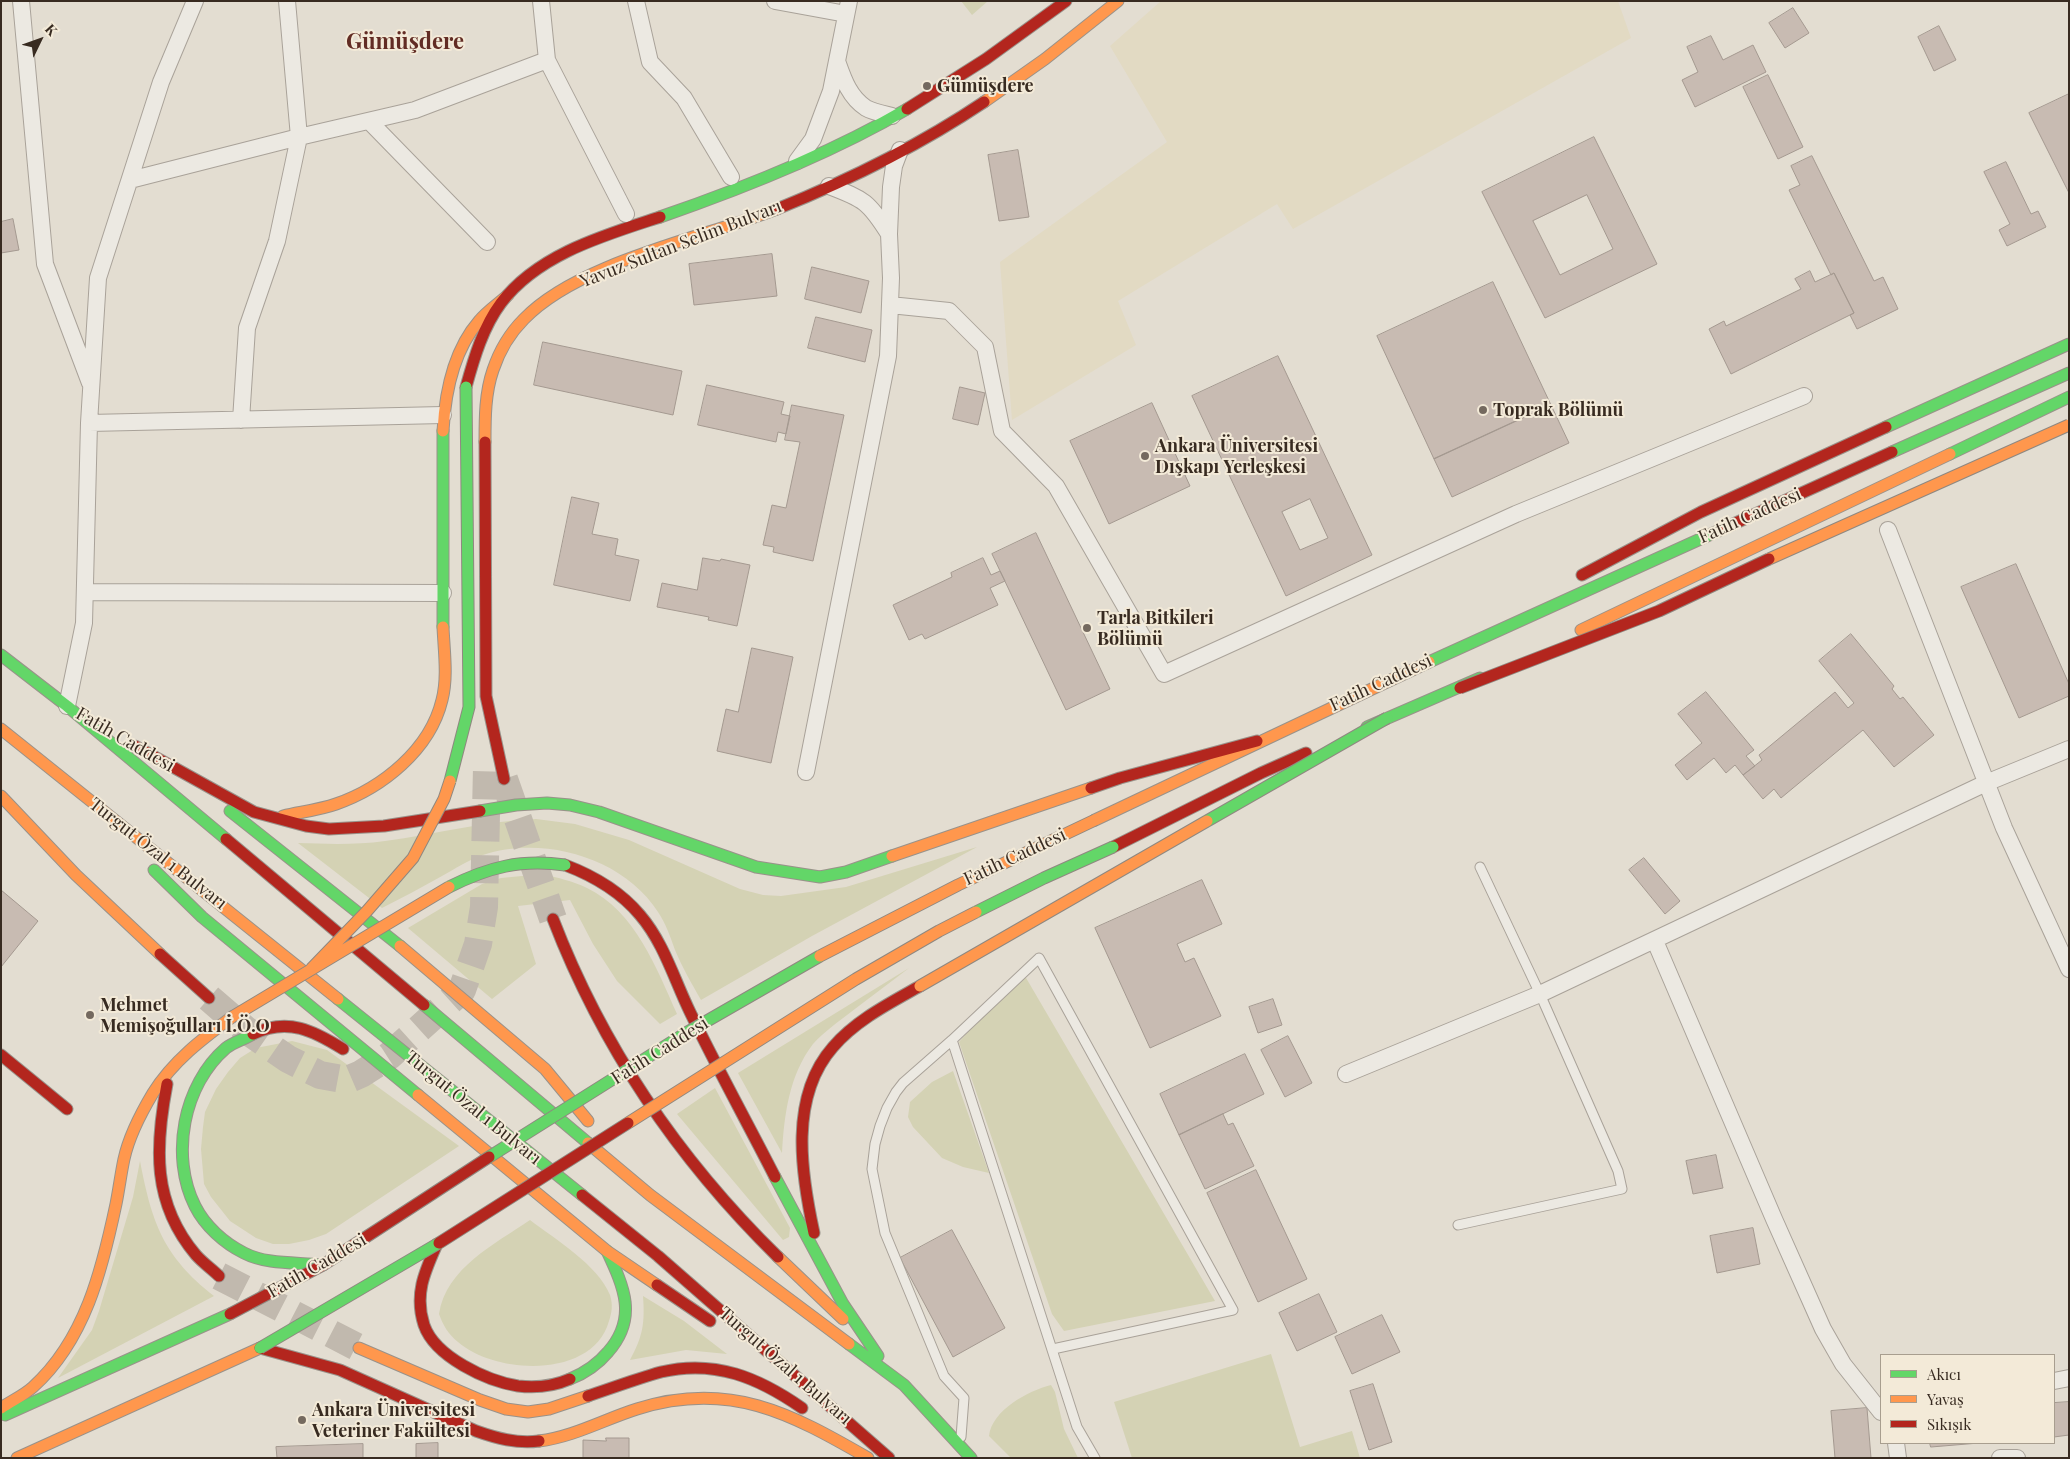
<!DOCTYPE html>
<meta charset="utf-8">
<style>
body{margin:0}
#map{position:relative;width:2070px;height:1459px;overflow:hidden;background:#e3ddd1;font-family:"Playfair Display",serif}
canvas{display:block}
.frame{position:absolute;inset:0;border:2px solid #382b21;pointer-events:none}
.legend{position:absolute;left:1880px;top:1354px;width:175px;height:90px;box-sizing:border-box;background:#f3ead8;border:1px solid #a89e8f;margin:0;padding:6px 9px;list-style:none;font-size:15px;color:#382b21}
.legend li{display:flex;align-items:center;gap:10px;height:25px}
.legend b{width:25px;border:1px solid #a89e8f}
.north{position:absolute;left:15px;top:15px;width:50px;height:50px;-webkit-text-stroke:4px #f3ead8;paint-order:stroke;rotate:48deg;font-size:14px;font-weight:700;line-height:20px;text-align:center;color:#382b21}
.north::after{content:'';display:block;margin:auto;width:18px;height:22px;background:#382b21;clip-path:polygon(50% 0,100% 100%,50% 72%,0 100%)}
</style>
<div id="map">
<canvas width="2070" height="1459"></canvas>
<div class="frame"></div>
<ul class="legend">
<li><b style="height:6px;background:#63d668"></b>Akıcı</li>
<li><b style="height:6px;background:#ff974d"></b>Yavaş</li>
<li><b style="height:6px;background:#b3261e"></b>Sıkışık</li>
</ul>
<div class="north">K</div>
</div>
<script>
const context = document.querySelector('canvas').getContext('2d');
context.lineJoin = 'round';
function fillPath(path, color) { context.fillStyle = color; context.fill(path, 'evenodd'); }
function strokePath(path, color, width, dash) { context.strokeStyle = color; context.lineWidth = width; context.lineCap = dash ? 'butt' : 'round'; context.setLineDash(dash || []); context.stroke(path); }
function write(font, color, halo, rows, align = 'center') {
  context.font = font + ' "Playfair Display",serif'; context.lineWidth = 4; context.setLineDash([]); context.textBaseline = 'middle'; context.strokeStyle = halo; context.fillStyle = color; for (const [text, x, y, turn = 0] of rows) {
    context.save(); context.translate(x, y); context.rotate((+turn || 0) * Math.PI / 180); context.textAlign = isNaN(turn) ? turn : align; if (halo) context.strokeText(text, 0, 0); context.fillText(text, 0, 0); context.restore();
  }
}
fillPath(new Path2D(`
 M 1161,1 L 1618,1 L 1631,38 L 1293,229 L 1277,204 L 1118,301 L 1136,345 L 1012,420 L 1000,262 L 1167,142 L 1110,46 Z`), '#e2dac3');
fillPath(new Path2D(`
 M 961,1 L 988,1 L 972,15 Z
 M 536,819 L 575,824 L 629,840 L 740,889 L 763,895 L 781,896 L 846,887 L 977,847 L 812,936 L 701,1000 C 692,984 682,967 675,950 C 670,936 666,924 658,912 C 623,857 542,835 483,855 C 468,860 455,869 442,876 C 422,887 402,898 382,908 L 298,843 C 327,844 357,845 385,841 C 436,834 485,821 536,819 Z
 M 543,874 C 558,878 573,881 587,888 C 635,911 657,969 677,1014 L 660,1024 L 617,981 L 593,944 L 570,900 L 518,906 L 536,964 L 492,999 L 408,928 L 482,884 L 501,878 Z
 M 909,968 C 890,983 870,997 851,1012 C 838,1022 824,1032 813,1044 C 789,1075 784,1116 782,1153 L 738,1073 Z
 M 1022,971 L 1215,1301 L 1064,1331 L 1052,1314 L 959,1042 Z
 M 292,1041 L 327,1050 L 459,1146 L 326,1234 L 309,1240 L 289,1244 L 273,1244 L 256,1238 L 230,1221 L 211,1197 L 204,1184 L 201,1149 L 203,1127 L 205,1112 L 216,1089 L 228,1072 L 240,1058 L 256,1048 Z
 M 953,1071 L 989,1173 L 963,1167 L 942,1158 L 913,1127 L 908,1117 L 910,1102 L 932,1082 Z
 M 715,1088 L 790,1228 L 789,1237 L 783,1240 L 677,1114 Z
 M 140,1161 C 152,1223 163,1256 214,1296 L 58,1378 L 92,1330 L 99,1311 L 133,1197 Z
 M 530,1220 C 555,1239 598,1265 610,1295 C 613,1305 612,1312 609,1321 C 593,1379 496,1375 458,1342 C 448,1334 443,1325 439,1314 C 446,1268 495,1244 530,1220 Z
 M 643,1296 L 684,1321 L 727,1354 L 686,1350 L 630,1360 C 643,1336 645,1323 643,1296 Z
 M 1271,1354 L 1300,1447 L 1352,1431 L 1360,1458 L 1132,1458 L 1114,1402 Z
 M 1051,1385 L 1055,1392 L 1064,1429 L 1078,1458 L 1011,1458 L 989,1436 C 992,1410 1028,1391 1051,1385 Z`), '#d4d2b4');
const building = new Path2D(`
 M 1793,8 L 1809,33 L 1785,48 L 1769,23 Z
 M 1939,26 L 1956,60 L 1934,71 L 1918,37 Z
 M 1711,36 L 1723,60 L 1753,45 L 1766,72 L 1695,107 L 1682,80 L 1698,72 L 1687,47 Z
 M 1768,75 L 1803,147 L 1778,159 L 1743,87 Z
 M 2069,94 L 2069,193 L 2029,113 Z
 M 1594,137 L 1657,264 L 1545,318 L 1482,192 ZM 1587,195 L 1613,249 L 1560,275 L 1533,221 Z
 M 1018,150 L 1029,217 L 999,221 L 988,155 Z
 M 1812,156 L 1874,281 L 1883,277 L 1898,309 L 1857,329 L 1850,315 L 1854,313 L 1834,273 L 1831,275 L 1789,190 L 1800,185 L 1791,166 Z
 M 2006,162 L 2031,214 L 2038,211 L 2046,227 L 2007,246 L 1999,230 L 2010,224 L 1984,172 Z
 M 13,219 L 19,250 L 1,253 L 1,222 Z
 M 772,254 L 777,296 L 694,305 L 689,264 Z
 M 812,267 L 869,281 L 861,313 L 805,299 Z
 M 1810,271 L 1815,282 L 1834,273 L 1854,313 L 1731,374 L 1709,329 L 1724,321 L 1726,326 L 1801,289 L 1795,279 Z
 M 1493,282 L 1551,405 L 1434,459 L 1377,336 Z
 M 816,317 L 872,330 L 865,362 L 808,348 Z
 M 543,342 L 682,371 L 673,415 L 534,385 Z
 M 1278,356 L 1372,555 L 1286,596 L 1192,396 ZM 1310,499 L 1328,538 L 1300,550 L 1282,512 Z
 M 707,385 L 784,402 L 781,414 L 790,416 L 786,434 L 778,432 L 776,442 L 698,425 Z
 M 960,387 L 985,393 L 978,425 L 953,419 Z
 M 1152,403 L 1190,486 L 1109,524 L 1070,441 Z
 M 792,405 L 844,415 L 813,561 L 773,552 L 774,547 L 763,545 L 772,505 L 786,508 L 800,442 L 785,440 Z
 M 1551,405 L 1569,443 L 1452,497 L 1434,459 Z
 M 572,497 L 599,503 L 592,534 L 618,539 L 615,555 L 639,560 L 630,601 L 554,585 Z
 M 1036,533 L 1110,689 L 1066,710 L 992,554 Z
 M 703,558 L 720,561 L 721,559 L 750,565 L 737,626 L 708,620 L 709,617 L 657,607 L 662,583 L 697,590 Z
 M 983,558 L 991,575 L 1000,571 L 1005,581 L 990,588 L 998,605 L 925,639 L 922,634 L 909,640 L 893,605 L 952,577 L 951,573 Z
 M 2016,564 L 2069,684 L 2069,696 L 2019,718 L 1961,587 Z
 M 1851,634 L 1894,686 L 1892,689 L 1900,699 L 1903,697 L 1934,735 L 1894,767 L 1863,730 L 1781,798 L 1774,789 L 1763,799 L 1743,775 L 1762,760 L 1759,755 L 1835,692 L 1848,708 L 1854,703 L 1819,661 Z
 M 752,648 L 793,657 L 771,763 L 717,751 L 726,709 L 738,712 Z
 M 1706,692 L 1754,750 L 1746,756 L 1755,766 L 1743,775 L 1735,765 L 1726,773 L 1714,758 L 1687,780 L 1675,765 L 1702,743 L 1678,714 Z
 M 1644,858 L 1680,901 L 1665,914 L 1629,870 Z
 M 1202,880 L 1222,924 L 1177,944 L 1185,962 L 1194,958 L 1221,1016 L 1150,1048 L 1095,928 Z
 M 1,890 L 38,921 L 1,967 Z
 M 1273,999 L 1282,1025 L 1258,1033 L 1249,1007 Z
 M 1288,1036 L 1312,1083 L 1285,1097 L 1261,1050 Z
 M 1245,1054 L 1264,1094 L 1179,1135 L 1160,1094 Z
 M 1223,1114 L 1228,1125 L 1233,1123 L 1254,1166 L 1205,1189 L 1179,1135 Z
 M 1716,1155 L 1723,1188 L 1693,1194 L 1686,1161 Z
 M 1256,1170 L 1307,1279 L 1258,1302 L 1207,1193 Z
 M 1753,1228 L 1760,1264 L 1717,1273 L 1710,1236 Z
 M 952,1230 L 1005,1328 L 953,1357 L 900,1258 Z
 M 1319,1294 L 1337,1332 L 1297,1351 L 1279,1313 Z
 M 1382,1315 L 1400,1352 L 1352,1374 L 1335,1337 Z
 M 1373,1384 L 1392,1442 L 1369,1450 L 1350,1391 Z
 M 2069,1402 L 2069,1435 L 2054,1437 L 2054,1403 Z
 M 1867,1408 L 1871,1458 L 1835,1458 L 1831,1411 Z
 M 606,1438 L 629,1438 L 629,1458 L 583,1458 L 583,1440 L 606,1441 Z
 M 438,1443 L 438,1458 L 416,1458 L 416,1444 Z
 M 1930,1443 L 1979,1443 L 1931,1447 Z
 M 363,1444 L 363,1458 L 277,1458 L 276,1447 Z`);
fillPath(building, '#c8bbb2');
strokePath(building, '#a49990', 1);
strokePath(new Path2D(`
 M 504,779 L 553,919
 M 209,998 L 246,1030 L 288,1059 L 320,1075 L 347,1080 L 361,1074 L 389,1056 L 462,990 L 478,944 L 484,907 L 487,767
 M 219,1276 L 359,1348`), '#c1b9ae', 28, [28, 14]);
const lane = new Path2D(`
 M 952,1040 L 903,1083 L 896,1092 L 887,1108 L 880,1126 L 875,1144 L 872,1169 L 885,1233 L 944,1376 L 964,1398 L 961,1437
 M 1458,1225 L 1622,1189 L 1618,1171 L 1540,994 L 1480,867
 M 1053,1349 L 1233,1310 L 1039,958 L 952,1040 L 1077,1427 L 1095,1458`);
const street = new Path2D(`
 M 21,1 L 45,264 L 90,383
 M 541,1 L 547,60 L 626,214
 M 636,1 L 650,62 L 684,98 L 731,177
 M 775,1 L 846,14
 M 837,61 C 843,78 849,97 866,108 C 873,112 884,114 892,116
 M 369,121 L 487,242
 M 797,161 L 813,139 L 831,91 L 849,1
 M 130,180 L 299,137 L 415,110 L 547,60
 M 829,186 C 864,199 869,202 889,234
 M 890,305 L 949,311 L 985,347 L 1002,431 L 1056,486 L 1164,674 L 1516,514 L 1804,396
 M 241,420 L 247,328 L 277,241 L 299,137 L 287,1
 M 89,423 L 443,415
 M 1888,530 L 2004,828 L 2069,969
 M 85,592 L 443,593
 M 67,706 L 84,623 L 89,423 L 98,278 L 161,82 L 195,1
 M 806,772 L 888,356 L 891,278 L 889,234 L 891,187 L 894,166 L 900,150
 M 1655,941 L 1774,1219 L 1823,1329 L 1843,1364 L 1881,1412
 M 1346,1074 L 1540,994 L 1986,783 L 2069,749
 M 2054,1381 L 2069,1378
 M 1896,1443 L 1898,1458
 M 2000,1458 L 2017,1458`);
const fast = new Path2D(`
 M 660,217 C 744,188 830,154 907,109
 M 1886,427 L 2069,344
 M 443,431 L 443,627
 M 1892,452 L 2069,373
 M 1950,454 L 2069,397
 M 1,655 L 67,706 L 226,839
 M 1429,662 L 1718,531
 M 1367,727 L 1480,678
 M 230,811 L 400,946
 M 480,811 L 516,805 L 547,803 L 570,805 L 599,812 L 756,867 L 820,877 L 846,872 L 892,856
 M 154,870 L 202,917 L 418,1095
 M 338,999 L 582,1195
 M 424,1005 L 588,1143
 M 253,1034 C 245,1039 234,1042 226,1048 C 183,1085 170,1156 195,1206 C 205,1226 224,1243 244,1253 C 267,1265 298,1262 323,1265
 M 775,1177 L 843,1304 L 878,1356
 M 849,1344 L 904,1385 L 971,1458
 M 570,1379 C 585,1373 598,1364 608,1352 C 638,1318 624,1287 607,1251
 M 5,1415 L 230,1314`);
const slow = new Path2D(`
 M 984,102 L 1045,59 L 1118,1
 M 443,431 C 445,393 453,351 479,321 C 487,311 498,304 508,295
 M 485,442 C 485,418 485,393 493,370 C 499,352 510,333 524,319 C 579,262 703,238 777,209
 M 1581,630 L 1950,454
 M 1,729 L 338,999
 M 1,796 L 76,875 L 160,954
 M 283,816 C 300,812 319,810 336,804 C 382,788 430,750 442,700 C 448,677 444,651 443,627
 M 1095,820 L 1429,662
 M 892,856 L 1091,788
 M 400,946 L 545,1069 L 588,1121
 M 418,1095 L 607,1251 L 657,1285
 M 588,1143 L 650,1195 L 849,1344
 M 778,1257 L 843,1319
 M 359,1348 L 480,1400 L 506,1409 L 528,1412 L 549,1409 L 588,1396
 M 1,1408 C 11,1401 23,1396 33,1387 C 85,1340 102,1270 116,1204 C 119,1189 121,1173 124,1159 C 129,1136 141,1113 153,1093 C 173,1061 202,1039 232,1017
 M 539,1441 C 573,1437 605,1419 637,1409 C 729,1380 790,1413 868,1458
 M 17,1458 L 260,1348`);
const jam = new Path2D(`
 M 907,109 L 986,59 L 1066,1
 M 777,209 C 849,180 920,145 984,102
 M 466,387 C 474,358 483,327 501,303 C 538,254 605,235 660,217
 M 485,442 L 486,696
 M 1718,531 L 1892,452
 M 1582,575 L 1701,512 L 1886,427
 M 486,696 L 504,779
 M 135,746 L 254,812 L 306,826 L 329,829 L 384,826 L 480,811
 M 1091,788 L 1120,778 L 1257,741
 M 226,839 L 424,1005
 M 1113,847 L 1261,773 L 1306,753
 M 565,865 C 594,876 620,891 640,915 C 664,943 674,979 690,1012 C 717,1068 747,1122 775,1177
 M 553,919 C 603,1049 678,1159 778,1257
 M 160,954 L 209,998
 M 253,1034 C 288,1017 314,1031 343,1049
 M 1,1055 L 67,1109
 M 167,1084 C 155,1147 152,1203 196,1255 C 203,1263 212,1269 219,1276
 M 582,1195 L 658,1256 L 889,1458
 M 814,1233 C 801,1173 789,1097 833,1047 C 856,1020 890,1003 920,986
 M 437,1244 C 425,1271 414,1294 424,1325 C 435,1357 487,1381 518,1386 C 535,1388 554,1386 570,1379
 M 657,1285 L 710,1321
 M 260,1348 L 340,1370 L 476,1431 C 496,1438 517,1444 539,1441
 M 588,1396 C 612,1388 636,1379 661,1372 C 715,1359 759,1378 802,1408`);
strokePath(lane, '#a9a299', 11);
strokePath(street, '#a9a299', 18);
strokePath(fast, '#99928a', 13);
strokePath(slow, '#99928a', 13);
strokePath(jam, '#99928a', 13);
strokePath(lane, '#ece9e2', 9);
strokePath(street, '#ece9e2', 16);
strokePath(fast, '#63d668', 11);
strokePath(slow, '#ff974d', 11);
strokePath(jam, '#b3261e', 11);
const fastBridge = new Path2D(`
 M 450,781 L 469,707 L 466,387
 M 1207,821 L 1387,718
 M 449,887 C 489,867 520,859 565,865
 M 976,912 L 1044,878 L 1113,847
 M 489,1157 L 686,1033 L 820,956
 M 260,1348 L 439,1243`);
const slowBridge = new Path2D(`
 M 1769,559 L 2069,425
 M 820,956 L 958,885 L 1095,820
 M 311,969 L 367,911 L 413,858 L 444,799 L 450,781
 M 920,986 L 1207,821
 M 232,1017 L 449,887
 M 628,1123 L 856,979 L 939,931 L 976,912`);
const jamBridge = new Path2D(`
 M 1460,688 L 1659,611 L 1769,559
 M 439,1243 L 628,1123
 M 230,1314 L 323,1265 L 489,1157`);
strokePath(fastBridge, '#8f8880', 13, []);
strokePath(slowBridge, '#8f8880', 13, []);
strokePath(jamBridge, '#8f8880', 13, []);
strokePath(fastBridge, '#63d668', 11);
strokePath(slowBridge, '#ff974d', 11);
strokePath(jamBridge, '#b3261e', 11);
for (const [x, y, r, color] of [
 [927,86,5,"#74695f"],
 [1483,410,5,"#74695f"],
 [1145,456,5,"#74695f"],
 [1087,628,5,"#74695f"],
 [90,1015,5,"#74695f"],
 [302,1420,5,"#74695f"]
]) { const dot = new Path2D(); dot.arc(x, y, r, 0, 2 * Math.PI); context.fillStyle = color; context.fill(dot); strokePath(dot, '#f3ead8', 2); }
write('bold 18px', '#382b21', '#f3ead8', [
 ["Gümüşdere",937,86],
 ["Toprak Bölümü",1493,410],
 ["Ankara Üniversitesi",1155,446],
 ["Dışkapı Yerleşkesi",1155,467],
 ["Tarla Bitkileri",1097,618],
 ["Bölümü",1097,639],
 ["Mehmet",100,1005],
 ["Memişoğulları İ.Ö.O",100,1026],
 ["Ankara Üniversitesi",312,1410],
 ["Veteriner Fakültesi",312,1431]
], 'left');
write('18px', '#382b21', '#f3ead8', [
 ["Yavuz Sultan Selim Bulvarı",681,244,-21],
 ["Fatih Caddesi",1750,516,-24],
 ["Fatih Caddesi",1381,683,-25],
 ["Fatih Caddesi",125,740,30],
 ["Turgut Özal 1 Bulvarı",158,854,38],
 ["Fatih Caddesi",1015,857,-25],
 ["Fatih Caddesi",660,1051,-32],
 ["Turgut Özal 1 Bulvarı",473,1108,39],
 ["Fatih Caddesi",317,1266,-30],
 ["Turgut Özal 1 Bulvarı",785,1366,41]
]);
write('bold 22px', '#622c24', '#f3ead8', [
 ["Gümüşdere",405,42]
]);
</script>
